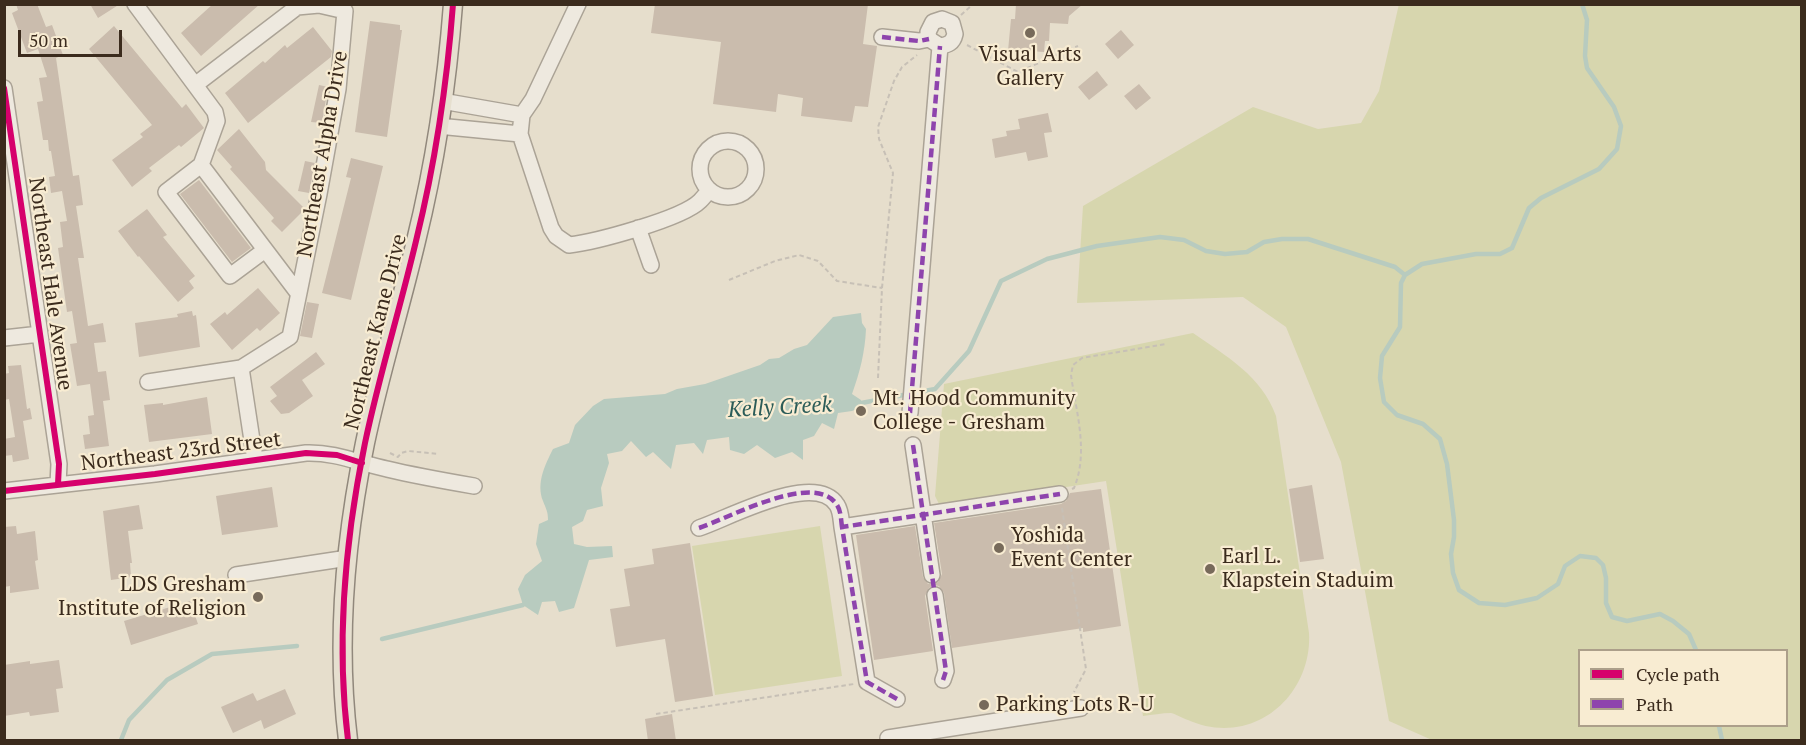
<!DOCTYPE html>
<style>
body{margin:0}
#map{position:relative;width:1806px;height:745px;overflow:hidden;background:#e6decc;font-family:"PT Serif",serif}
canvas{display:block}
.frame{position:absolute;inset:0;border:6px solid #3b2b1d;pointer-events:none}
.legend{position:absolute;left:1578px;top:649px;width:210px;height:78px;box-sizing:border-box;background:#f8ecd2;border:2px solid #ac9f8a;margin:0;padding:8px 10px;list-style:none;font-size:18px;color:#3b2b1d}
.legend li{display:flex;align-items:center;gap:12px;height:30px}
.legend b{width:30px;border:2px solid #ac9f8a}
.scale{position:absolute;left:18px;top:30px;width:104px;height:27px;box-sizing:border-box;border:3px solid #3b2b1d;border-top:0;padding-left:8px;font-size:18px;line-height:21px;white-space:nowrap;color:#3b2b1d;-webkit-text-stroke:4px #f8ecd2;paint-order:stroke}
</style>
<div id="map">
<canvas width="1806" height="745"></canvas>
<div class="frame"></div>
<ul class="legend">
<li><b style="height:8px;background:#d6006c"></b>Cycle path</li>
<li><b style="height:8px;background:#8e44ad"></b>Path</li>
</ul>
<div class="scale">50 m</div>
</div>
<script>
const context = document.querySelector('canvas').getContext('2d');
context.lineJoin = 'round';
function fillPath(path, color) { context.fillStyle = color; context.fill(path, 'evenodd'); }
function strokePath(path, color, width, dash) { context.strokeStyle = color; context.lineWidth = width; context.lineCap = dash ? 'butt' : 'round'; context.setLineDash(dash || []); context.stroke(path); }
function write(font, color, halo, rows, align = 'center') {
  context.font = font + ' "PT Serif",serif'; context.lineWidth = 4.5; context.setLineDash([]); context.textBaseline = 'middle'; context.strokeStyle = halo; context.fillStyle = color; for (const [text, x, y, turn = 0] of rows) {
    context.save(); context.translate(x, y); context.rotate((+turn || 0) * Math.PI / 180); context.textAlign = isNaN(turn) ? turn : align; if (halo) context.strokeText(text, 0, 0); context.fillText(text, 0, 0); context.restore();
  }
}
fillPath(new Path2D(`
 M 1399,4 L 1801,5 L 1801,740 L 1432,740 L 1389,721 L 1341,462 L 1286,327 L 1243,297 L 1077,303 L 1083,206 L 1253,107 L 1318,129 L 1361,123 L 1379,91 ZM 1580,650 L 1786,650 L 1786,726 L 1580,726 Z
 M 1193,333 C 1226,356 1262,376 1276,416 L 1309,633 C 1312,682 1275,728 1224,728 C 1212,728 1199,725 1188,720 C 1182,718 1176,714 1171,713 C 1162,713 1152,715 1143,716 L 1106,481 L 940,506 L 935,496 L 944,384 Z
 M 820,526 L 842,676 L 715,695 L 692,546 Z`), '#d7d6ae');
fillPath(new Path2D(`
 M 861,313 L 862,323 L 866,329 C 865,352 860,372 852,394 L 861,400 L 862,407 L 852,411 L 838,413 L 834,429 L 822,423 L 814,436 L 803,440 L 803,460 L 792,452 L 775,458 L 757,445 L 744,454 L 730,450 L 729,437 L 707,440 L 703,454 L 694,443 L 676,445 L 671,469 L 653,452 L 646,457 L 631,441 L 622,451 L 607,454 L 609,463 L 601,488 L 603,506 L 587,510 L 583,521 L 572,527 L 574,544 L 587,547 L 612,546 L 613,557 L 589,560 L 574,608 L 559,612 L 555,601 L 542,602 L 538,615 L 523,605 L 518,589 L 525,575 L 542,561 L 536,544 L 539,524 L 548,520 C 548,511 546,509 543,501 C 536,483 545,465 553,449 L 569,443 L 575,425 L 593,406 L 604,399 L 665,394 L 677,389 L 705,384 L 760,365 L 769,359 L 779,358 L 794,349 L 807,345 L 833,317 Z`), '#b8cbbf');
strokePath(new Path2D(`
 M 1582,4 L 1587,20 L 1585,56 L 1587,68 L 1614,107 L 1621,126 L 1617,149 L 1599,169 L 1541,198 L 1529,208 L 1512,248 L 1500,254 L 1476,254 L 1422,264 L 1405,275 L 1401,283 L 1400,327 L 1382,356 L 1380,378 L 1384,402 L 1397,415 L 1423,424 L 1440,439 L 1447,464 L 1454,520 L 1454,537 L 1451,554 L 1453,573 L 1459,590 L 1479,603 L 1505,605 L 1537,598 L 1558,584 L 1565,566 L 1580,556 L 1596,558 L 1603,565 L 1606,578 L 1606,603 L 1612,617 L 1627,621 L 1660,614 L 1673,621 L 1689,634 L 1696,650
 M 856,404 L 935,389 L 969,351 L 1001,281 L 1047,259 L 1097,246 L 1160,237 L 1184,240 L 1206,251 L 1225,254 L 1247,252 L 1264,242 L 1282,239 L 1308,239 L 1395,267 L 1405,275
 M 382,639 L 523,605 L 527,601
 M 1719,726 L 1722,740
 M 121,740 L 129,720 L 167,680 L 212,654 L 297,646`), '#b8cbbf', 4.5);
fillPath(new Path2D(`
 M 16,4 L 37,4 L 46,27 L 52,25 L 63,55 L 56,58 L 73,176 L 79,175 L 83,205 L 76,206 L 84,258 L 78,258 L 88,326 L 103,323 L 106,342 L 94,343 L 98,372 L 106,371 L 110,400 L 103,401 L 109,446 L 85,449 L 83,435 L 90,434 L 88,416 L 94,415 L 90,384 L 77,386 L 70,344 L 77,343 L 72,311 L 67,312 L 58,248 L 63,247 L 60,222 L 67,221 L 62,191 L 51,193 L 49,177 L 55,176 L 51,151 L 49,151 L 48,140 L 43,140 L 37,102 L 43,101 L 39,78 L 47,77 L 38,49 L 27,53 L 12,13 L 18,10 Z
 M 90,4 L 120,4 L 98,18 Z
 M 213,4 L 260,4 L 201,56 L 181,33 Z
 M 655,4 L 804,5 L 818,6 L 819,4 L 868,4 L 863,44 L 877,46 L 868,107 L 855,106 L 852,122 L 801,116 L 803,98 L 778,94 L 776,112 L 713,104 L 721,42 L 651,33 Z
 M 1016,4 L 1083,4 L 1069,16 L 1068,24 L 1050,23 L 1049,41 L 1045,41 L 1044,52 L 1030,51 L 1030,53 L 1008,51 L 1011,19 L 1015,19 Z
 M 370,21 L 400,25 L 400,30 L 402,30 L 387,137 L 355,132 Z
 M 114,26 L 182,108 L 186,104 L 204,128 L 181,147 L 179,145 L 149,168 L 152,171 L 132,187 L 112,160 L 143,137 L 140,134 L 152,125 L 89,49 Z
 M 313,27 L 332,51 L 331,57 L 248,123 L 225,93 L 263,61 L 265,63 L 285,45 L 287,48 Z
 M 1121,30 L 1134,45 L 1118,59 L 1105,44 Z
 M 1097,71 L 1108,85 L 1089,100 L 1078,87 Z
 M 1139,84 L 1151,98 L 1136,110 L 1124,96 Z
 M 319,85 L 328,87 L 322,123 L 311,122 Z
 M 1048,113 L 1052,132 L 1044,133 L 1048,157 L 1028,161 L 1026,152 L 995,158 L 992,139 L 1007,136 L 1006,131 L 1020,129 L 1018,119 Z
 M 239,129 L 265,162 L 266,170 L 305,209 L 282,232 L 271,221 L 274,218 L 230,169 L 232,167 L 217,150 Z
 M 351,158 L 383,166 L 351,300 L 322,293 L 351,178 L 346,177 Z
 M 305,161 L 315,163 L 309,193 L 298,191 Z
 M 199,180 L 251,248 L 232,262 L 180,194 Z
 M 147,209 L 167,235 L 163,237 L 195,276 L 189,281 L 194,288 L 178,302 L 139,256 L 138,257 L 118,231 Z
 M 258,288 L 280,313 L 260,331 L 257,328 L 232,350 L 210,324 L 225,312 L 227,315 Z
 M 307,302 L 319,304 L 312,338 L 300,336 Z
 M 192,311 L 193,316 L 196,315 L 200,347 L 139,357 L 135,323 L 178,317 L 177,314 Z
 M 316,352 L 325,364 L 302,380 L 313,396 L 289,413 L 281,414 L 270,401 L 277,396 L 270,387 Z
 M 21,365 L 27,409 L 30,408 L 32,419 L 23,421 L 29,459 L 13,462 L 12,455 L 4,456 L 4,439 L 15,437 L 9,399 L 4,400 L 4,374 L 9,373 L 8,366 Z
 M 207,397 L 212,434 L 149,442 L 144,405 L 163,403 L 163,405 Z
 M 1312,485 L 1324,559 L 1300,562 L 1289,489 Z
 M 272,487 L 278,527 L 222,535 L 216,496 Z
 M 1101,489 L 1121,626 L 1083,632 L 1083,628 L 952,648 L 944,593 L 939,586 L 934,585 L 929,588 L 925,596 L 933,651 L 874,660 L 856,535 L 915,526 L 923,577 L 928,584 L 934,584 L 938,582 L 942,574 L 934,523 L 1061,504 L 1066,501 L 1070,493 Z
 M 139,505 L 143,529 L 128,531 L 132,563 L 130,563 L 131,577 L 111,580 L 103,511 Z
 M 16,526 L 17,534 L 35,531 L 38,560 L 35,561 L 39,589 L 10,593 L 10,586 L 4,587 L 4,527 Z
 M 690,543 L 713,696 L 675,702 L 665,639 L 616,647 L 610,609 L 630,606 L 624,569 L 654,564 L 652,549 Z
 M 190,601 L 198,624 L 131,645 L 124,621 Z
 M 59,660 L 63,688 L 56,689 L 59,712 L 30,716 L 29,712 L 4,716 L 4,665 L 30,661 L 30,664 Z
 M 285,689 L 296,714 L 264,729 L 261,720 L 233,733 L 221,707 L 253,693 L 257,701 Z
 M 672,714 L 676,741 L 648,741 L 645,719 Z`), '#cabcad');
const minor = new Path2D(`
 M 135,4 L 195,85 L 297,7 L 319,5 L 345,11 L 338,89 L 319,194 L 290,337 L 241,368 L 255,460
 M 578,4 L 533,99 L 522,115 L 520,134 L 551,228 L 556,236 L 569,245 C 595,242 682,219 700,201 C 703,198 706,194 709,191
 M 882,37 L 919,41 L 929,39 L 940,46 C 948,45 953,43 955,34 L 952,23 L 942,19 L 933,22 L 928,32 L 929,39
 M 195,85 L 215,112 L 217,121 L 201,165 L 298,293
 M 4,88 L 59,464 L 58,484
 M 442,101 L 522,115
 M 438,126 L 520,134
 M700 169a28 28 0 1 1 56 0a28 28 0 1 1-56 0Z
 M 201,165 L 166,192 L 230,276 L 265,250
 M 638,228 L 651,265
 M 4,338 L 40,334
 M 148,382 L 241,368
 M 910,413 L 940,46
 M 913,445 L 932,575
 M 4,491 L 155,474 L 306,453 C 335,452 359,463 387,469 C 416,476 445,481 474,486
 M 699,528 C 727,519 815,470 837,505 C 841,511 841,520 842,527
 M 236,575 L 348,558
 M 935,595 L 946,671 L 943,680
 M 897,699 L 867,682 L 842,527 L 1060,494
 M 888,738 L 1081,708`);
const major = new Path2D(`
 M 348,740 C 336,642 345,540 365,443 C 379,376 400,309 416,241 C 435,164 447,84 453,4`);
strokePath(minor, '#aba396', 18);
strokePath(major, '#91887c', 21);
strokePath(new Path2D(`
 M 961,15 L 973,4
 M 967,45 L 1018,72 L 1078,46
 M 729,280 L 775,261 L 799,255 L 818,261 L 837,281 L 882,288
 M 878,378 L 882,288 L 893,173 L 879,139 L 878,127 L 894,81 L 902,67 L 917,55
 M 390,453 L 398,457 L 401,453 L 408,451 L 438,454
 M 1072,489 L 1074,488 C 1089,452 1076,412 1071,375 L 1073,365 L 1082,358 L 1166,344
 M 1062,508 L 1086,669 L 1074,692
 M 656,714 L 854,684`), '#c7c0b6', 2, [4.5, 3]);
strokePath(minor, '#eee9df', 15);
strokePath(major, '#e6dfcf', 18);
strokePath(new Path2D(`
 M 882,37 L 919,41 L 929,39
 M 910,413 L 940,46
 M 913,445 L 946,671 L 943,680
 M 699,528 C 727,519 815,470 837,505 C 841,511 841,520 842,527
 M 897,699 L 867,682 L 842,527 L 1060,494`), '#8e44ad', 4.5, [9, 4.5]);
strokePath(new Path2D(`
 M 4,88 L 59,464 L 58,484
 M 4,491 L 155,474 L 306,453 L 337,455 L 362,463
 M 348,740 C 336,642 345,540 365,443 C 379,376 400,309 416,241 C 435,164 447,84 453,4`), '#d6006c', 6);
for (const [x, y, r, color] of [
 [1030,33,6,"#776a5a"],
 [861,411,6,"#776a5a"],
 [999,548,6,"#776a5a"],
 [1210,569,6,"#776a5a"],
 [258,597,6,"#776a5a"],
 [984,705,6,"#776a5a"]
]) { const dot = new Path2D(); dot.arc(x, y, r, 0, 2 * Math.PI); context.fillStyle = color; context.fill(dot); strokePath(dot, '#f8ecd2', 2); }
write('21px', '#3b2b1d', '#f8ecd2', [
 ["Visual Arts",1030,55,"center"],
 ["Gallery",1030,79,"center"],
 ["Mt. Hood Community",873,399],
 ["College - Gresham",873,423],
 ["Yoshida",1011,536],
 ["Event Center",1011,560],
 ["Earl L.",1222,557],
 ["Klapstein Staduim",1222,581],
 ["LDS Gresham",246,585,"right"],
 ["Institute of Religion",246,609,"right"],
 ["Parking Lots R-U",996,705]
], 'left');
write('21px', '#3b2b1d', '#f8ecd2', [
 ["Northeast Alpha Drive",323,154,-80],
 ["Northeast Hale Avenue",50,284,82],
 ["Northeast Kane Drive",376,332,-76],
 ["Northeast 23rd Street",181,452,-7]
]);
write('italic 22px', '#2b5c58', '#f8ecd2', [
 ["Kelly Creek",780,408,-3]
]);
</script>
